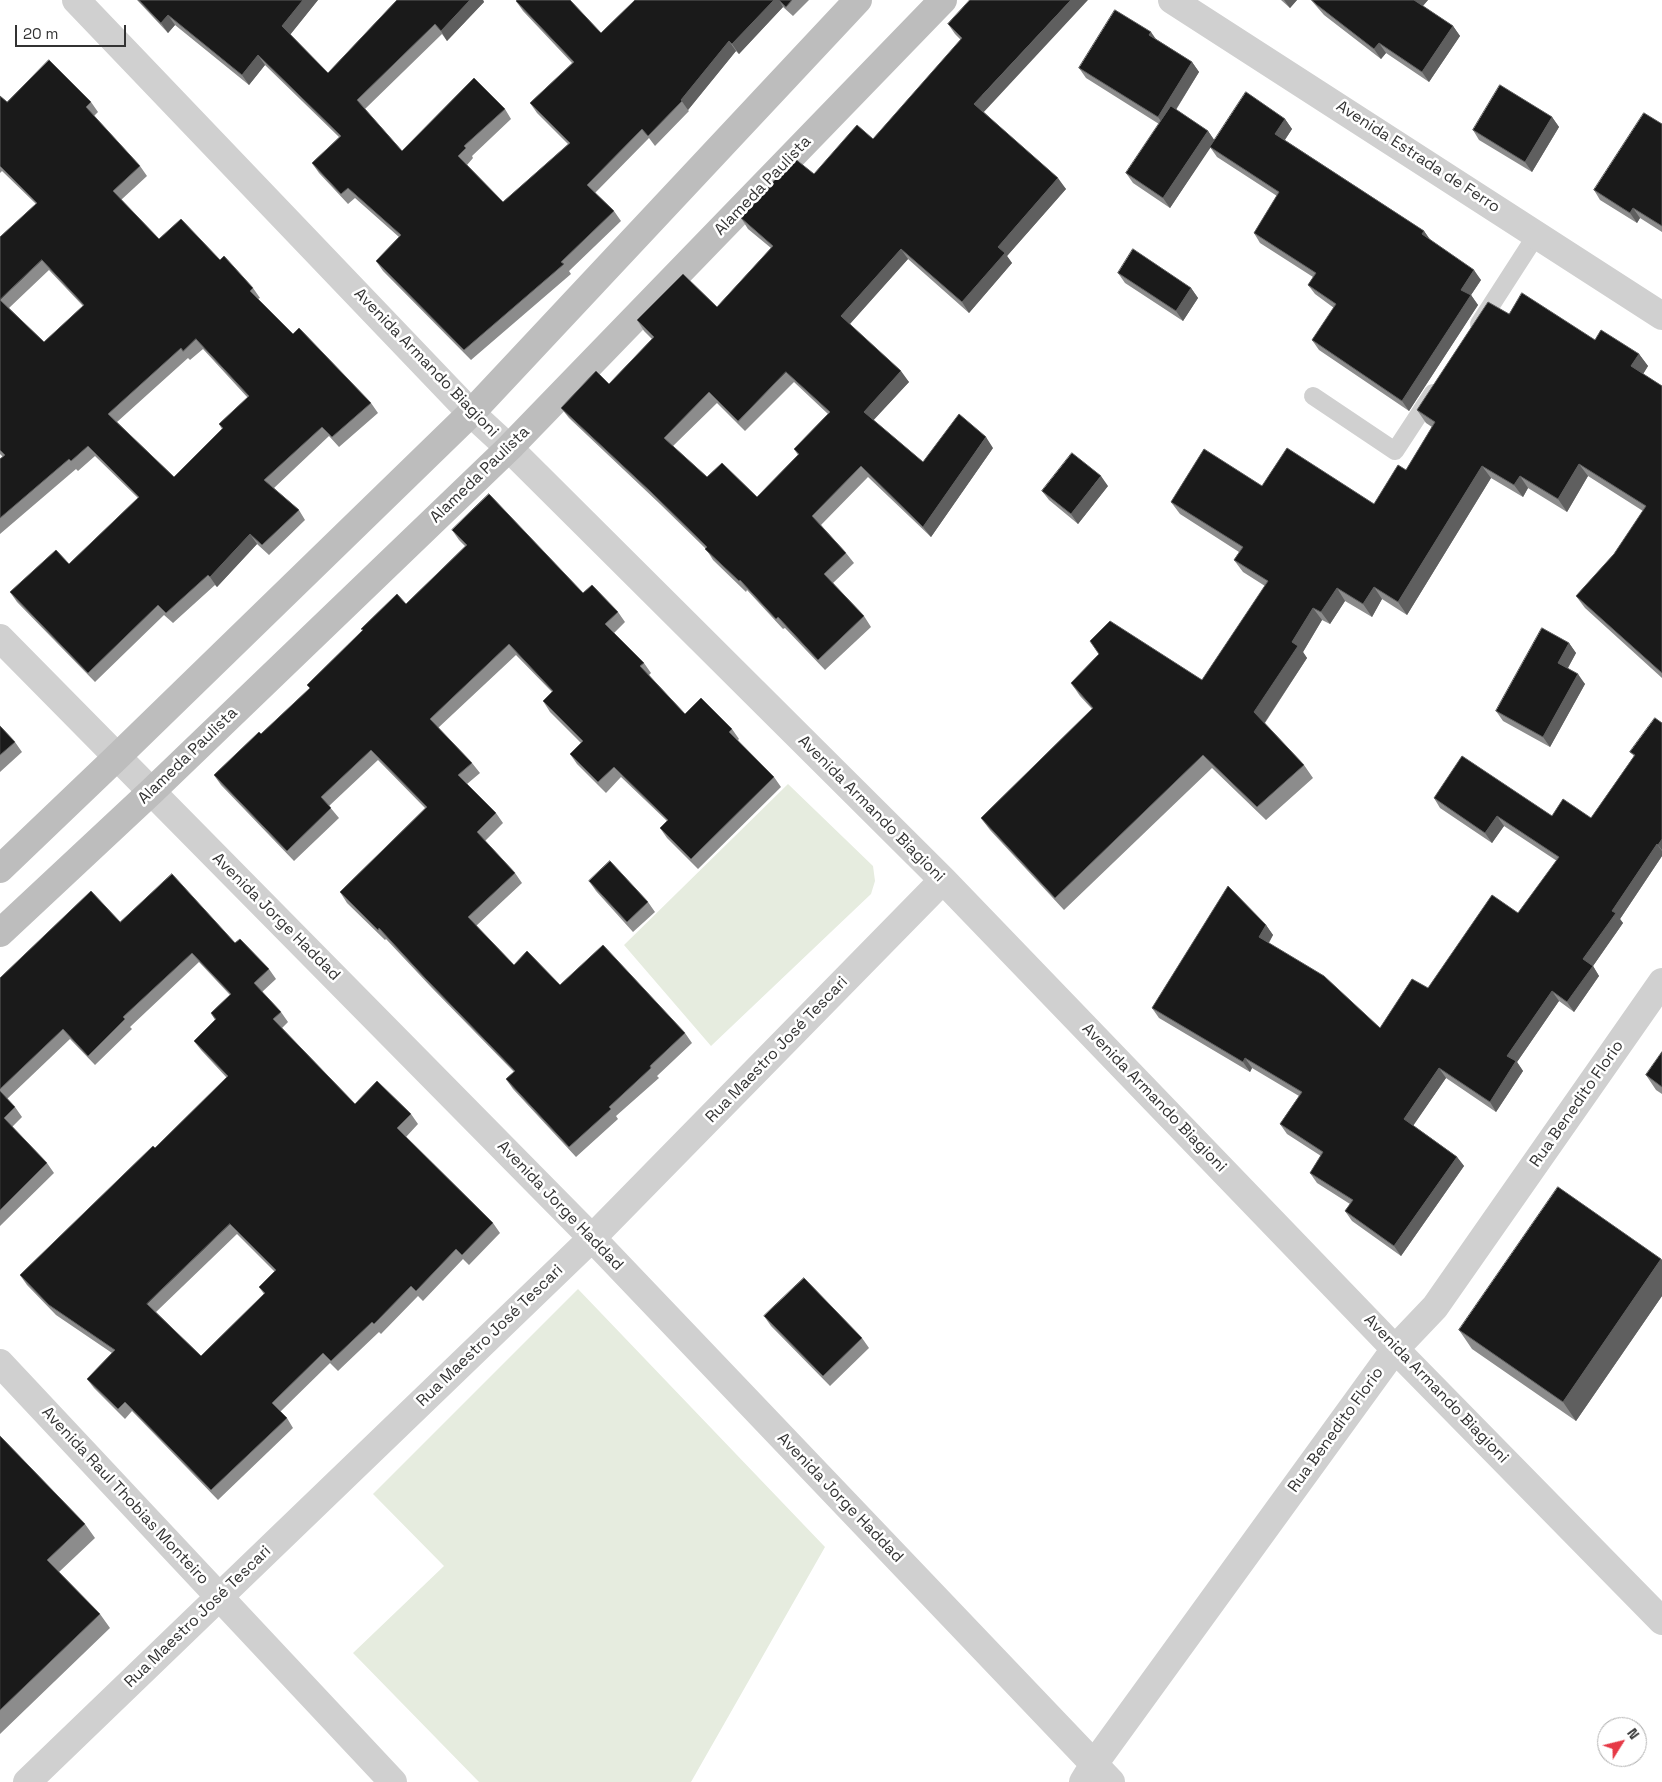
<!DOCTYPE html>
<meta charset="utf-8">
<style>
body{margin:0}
#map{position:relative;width:1662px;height:1782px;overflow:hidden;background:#fff;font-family:"Space Grotesk",sans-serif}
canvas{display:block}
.north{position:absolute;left:1597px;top:1717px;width:50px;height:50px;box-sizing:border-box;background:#fff;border:1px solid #adadad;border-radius:50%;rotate:54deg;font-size:14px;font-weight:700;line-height:20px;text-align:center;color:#333}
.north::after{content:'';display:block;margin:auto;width:18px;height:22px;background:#e63946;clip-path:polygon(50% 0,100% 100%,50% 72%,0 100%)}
.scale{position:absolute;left:15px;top:25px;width:111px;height:22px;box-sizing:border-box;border:2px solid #333;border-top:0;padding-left:6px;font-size:15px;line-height:18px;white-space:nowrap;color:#333;-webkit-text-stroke:4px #fff;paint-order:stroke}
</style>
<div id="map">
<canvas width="1662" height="1782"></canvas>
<div class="north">N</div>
<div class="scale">20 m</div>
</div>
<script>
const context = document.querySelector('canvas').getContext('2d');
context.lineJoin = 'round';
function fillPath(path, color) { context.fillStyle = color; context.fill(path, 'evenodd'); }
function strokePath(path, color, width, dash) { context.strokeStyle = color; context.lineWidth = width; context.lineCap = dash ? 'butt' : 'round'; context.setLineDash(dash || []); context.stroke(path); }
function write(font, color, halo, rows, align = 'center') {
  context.font = font + ' "Space Grotesk",sans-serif'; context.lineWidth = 5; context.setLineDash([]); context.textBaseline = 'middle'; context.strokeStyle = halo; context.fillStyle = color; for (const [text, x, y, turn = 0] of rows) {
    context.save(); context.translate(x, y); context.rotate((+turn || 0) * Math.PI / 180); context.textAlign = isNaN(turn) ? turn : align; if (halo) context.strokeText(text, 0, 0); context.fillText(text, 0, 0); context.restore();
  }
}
fillPath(new Path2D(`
 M 788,784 L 873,866 L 875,881 L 871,894 L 711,1046 L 624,945 Z
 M 578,1289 L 825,1547 L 691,1782 L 479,1782 L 353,1653 L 444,1566 L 373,1494 Z`), '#e6ecdf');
strokePath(new Path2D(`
 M 1479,324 L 1537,234
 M 1313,396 L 1395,451 L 1433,393`), '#d0d0d0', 18);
strokePath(new Path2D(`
 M 76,0 L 471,413 L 509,448 L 943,880 L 1395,1349 L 1662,1621
 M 0,638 L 592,1238 L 1111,1782
 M 0,1363 L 393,1782
 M 27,1782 L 592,1238 L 943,880
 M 1083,1782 L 1094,1764 L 1395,1349 L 1435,1307 L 1662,982`), '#d0d0d0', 28);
strokePath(new Path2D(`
 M 1172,0 L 1662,316`), '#d0d0d0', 28);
strokePath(new Path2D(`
 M 0,869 L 117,757 L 471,413 L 858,0
 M 0,933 L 152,791 L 509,448 L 943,0`), '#bdbdbd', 28);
fillPath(new Path2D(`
 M 137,0 L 318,0 L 290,35 L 328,73 L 397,0 L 483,0 L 484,2 L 447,41 L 442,34 L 365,109 L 402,151 L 505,109 L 511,119 L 472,156 L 473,158 L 467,165 L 503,202 L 568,144 L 537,113 L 530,103 L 572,63 L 523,11 L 516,1 L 601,33 L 635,0 L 809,0 L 793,16 L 783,7 L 739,54 L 736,51 L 688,110 L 689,111 L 655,146 L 649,138 L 595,193 L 614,211 L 621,221 L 569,271 L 571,274 L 471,360 L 383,271 L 376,261 L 399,237 L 355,198 L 348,204 L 319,173 L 312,163 L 339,137 L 265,65 L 249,85 L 175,25 L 168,33 Z
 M 970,0 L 984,112 L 1066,189 L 1007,256 L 1012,263 L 969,313 L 908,259 L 850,324 L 909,382 L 873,420 L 923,462 L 993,448 L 931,537 L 868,477 L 821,525 L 846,553 L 854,563 L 833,583 L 864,616 L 871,627 L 825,670 L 785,628 L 783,629 L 747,590 L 746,592 L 713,560 L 706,549 L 660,504 L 569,418 L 561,408 L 609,384 L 652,339 L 644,331 L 637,320 L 717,307 L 771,248 L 748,229 L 741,218 L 873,139 L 961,40 L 955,34 L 948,24 ZM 794,382 L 828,414 L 794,449 L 798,455 L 757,497 L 707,477 L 673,446 L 717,403 L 745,431 Z
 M 1281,0 L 1297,0 L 1290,8 Z
 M 1311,0 L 1428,0 L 1423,6 L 1453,26 L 1460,36 L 1429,82 L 1386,53 L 1381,59 L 1324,15 Z
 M 1156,39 L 1192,62 L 1199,72 L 1176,110 L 1208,131 L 1214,140 L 1285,119 L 1292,129 L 1285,140 L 1424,231 L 1431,241 L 1481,280 L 1471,295 L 1478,305 L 1409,411 L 1319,350 L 1312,340 L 1334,308 L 1315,294 L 1308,285 L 1313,277 L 1260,243 L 1254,233 L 1277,196 L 1217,157 L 1210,147 L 1170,208 L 1133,183 L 1126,173 L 1159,124 L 1086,78 L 1079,68 Z
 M 0,96 L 7,102 L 91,102 L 98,112 L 94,116 L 140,166 L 147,176 L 121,200 L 159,239 L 220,260 L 253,288 L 260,298 L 258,299 L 293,334 L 371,403 L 378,413 L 339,447 L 329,436 L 274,488 L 299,510 L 305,520 L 269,555 L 257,544 L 217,587 L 215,585 L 173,623 L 164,615 L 95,682 L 17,602 L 10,592 L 69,564 L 138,498 L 95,456 L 78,471 L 76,469 L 0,534 L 0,459 L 3,457 L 0,454 L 0,237 L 36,204 L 2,171 L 0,173 ZM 49,270 L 83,306 L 44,342 L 9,308 ZM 203,349 L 248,398 L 219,424 L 222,429 L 174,477 L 117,422 L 188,358 L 190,360 Z
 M 1552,117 L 1559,127 L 1532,172 L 1479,140 L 1473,130 Z
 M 1662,124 L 1662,232 L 1640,218 L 1637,223 L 1600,200 L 1594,190 Z
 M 1118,273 L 1191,288 L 1198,298 L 1183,321 L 1125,283 Z
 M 1509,314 L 1639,354 L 1648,366 L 1643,374 L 1662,386 L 1662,678 L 1585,608 L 1576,596 L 1614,554 L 1643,511 L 1588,476 L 1567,512 L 1528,488 L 1523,497 L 1491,478 L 1407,615 L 1382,599 L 1372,617 L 1345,601 L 1330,624 L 1322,620 L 1303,652 L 1307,658 L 1265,723 L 1304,765 L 1313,778 L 1266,820 L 1212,768 L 1064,910 L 990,830 L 981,818 L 1092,709 L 1080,696 L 1071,683 L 1202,680 L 1265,586 L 1243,572 L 1234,560 L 1239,552 L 1180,514 L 1171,502 L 1262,486 L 1374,504 L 1406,470 L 1432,427 L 1426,423 L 1417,410 Z
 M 1108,486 L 1078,524 L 1049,500 L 1042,491 Z
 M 452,530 L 583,593 L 618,612 L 625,622 L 614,633 L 644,663 L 651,673 L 649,675 L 685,714 L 732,729 L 739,739 L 738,740 L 774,777 L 781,787 L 698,869 L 667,838 L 660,828 L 667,821 L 621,777 L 606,793 L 577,764 L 570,754 L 581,743 L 550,712 L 543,701 L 552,692 L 516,655 L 438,728 L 472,763 L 480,773 L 467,784 L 496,813 L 503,823 L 485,841 L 515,873 L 522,883 L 476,926 L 514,965 L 560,985 L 685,1033 L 692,1043 L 657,1076 L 659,1078 L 616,1116 L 618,1119 L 576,1157 L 513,1089 L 506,1079 L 514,1072 L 432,988 L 386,939 L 385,940 L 347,903 L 340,892 L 425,808 L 378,760 L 329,806 L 339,818 L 294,861 L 221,785 L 214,775 L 261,734 L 310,688 L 307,685 L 406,604 L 465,546 L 459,540 Z
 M 1569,643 L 1576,653 L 1568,668 L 1585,684 L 1550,747 L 1503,721 L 1496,711 Z
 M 1662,723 L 1662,856 L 1620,919 L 1623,923 L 1593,966 L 1599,976 L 1574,1012 L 1559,1001 L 1517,1062 L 1523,1071 L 1496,1112 L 1446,1078 L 1413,1125 L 1457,1157 L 1464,1166 L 1401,1256 L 1352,1221 L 1345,1211 L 1350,1204 L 1317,1183 L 1310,1173 L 1321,1156 L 1287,1134 L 1280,1124 L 1299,1096 L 1252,1068 L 1250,1072 L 1159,1018 L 1152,1008 L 1266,925 L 1273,935 L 1269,943 L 1380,1028 L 1518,913 L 1557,861 L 1504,826 L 1492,843 L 1440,808 L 1434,798 L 1552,816 L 1591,818 L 1634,756 L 1630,752 Z
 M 0,726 L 15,742 L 22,752 L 0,772 Z
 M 589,881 L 648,902 L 655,912 L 633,932 L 596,891 Z
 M 120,922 L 235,943 L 269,969 L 276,979 L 262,992 L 281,1012 L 288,1022 L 282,1028 L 355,1104 L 411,1114 L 418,1124 L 406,1137 L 493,1223 L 500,1233 L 469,1265 L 463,1259 L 423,1301 L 418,1296 L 381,1334 L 379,1332 L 338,1371 L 330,1363 L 280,1412 L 287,1418 L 293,1428 L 218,1500 L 132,1411 L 125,1419 L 94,1388 L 87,1379 L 112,1353 L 56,1315 L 27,1285 L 20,1275 L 155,1148 L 227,1078 L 201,1050 L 194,1041 L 215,1020 L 211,1013 L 230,995 L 199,962 L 130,1027 L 132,1029 L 95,1065 L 70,1039 L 7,1099 L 15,1107 L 22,1117 L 12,1127 L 47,1163 L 54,1173 L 0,1226 L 0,978 ZM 237,1234 L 275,1272 L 259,1287 L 264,1294 L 201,1356 L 156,1312 Z
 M 1662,1052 L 1662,1094 L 1656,1090 L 1646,1075 Z
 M 1661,1259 L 1662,1260 L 1662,1296 L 1576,1421 L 1472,1349 L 1459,1330 Z
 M 764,1316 L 862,1338 L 869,1348 L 830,1386 L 771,1326 Z
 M 0,1436 L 85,1524 L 95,1538 L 59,1572 L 100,1614 L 110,1628 L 0,1734 Z`), '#8c8c8c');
fillPath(new Path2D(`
 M 303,0 L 318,0 L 289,36 L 282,26 Z
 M 470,0 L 483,0 L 484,2 L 447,41 L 441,31 Z
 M 774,0 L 779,0 L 783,7 L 739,54 L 732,44 Z
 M 1071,0 L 1088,0 L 982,114 L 974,104 Z
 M 1284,0 L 1297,0 L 1290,8 Z
 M 1414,0 L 1428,0 L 1420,9 Z
 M 168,15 L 175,25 L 168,33 L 161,23 Z
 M 1453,26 L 1460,36 L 1429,82 L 1422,72 Z
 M 1151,32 L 1158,42 L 1149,35 Z
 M 729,41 L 736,51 L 688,110 L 681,100 Z
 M 1379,43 L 1386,53 L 1381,59 L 1374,49 Z
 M 258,55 L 265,65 L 249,85 L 242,75 Z
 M 1192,62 L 1199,72 L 1165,127 L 1158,117 Z
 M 1552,117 L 1559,127 L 1532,172 L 1525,162 Z
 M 1285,119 L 1292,129 L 1282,144 L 1275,134 Z
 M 1208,131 L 1215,141 L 1170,208 L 1163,198 Z
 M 1058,178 L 1066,189 L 1007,256 L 1012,263 L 969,313 L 962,302 L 998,247 Z
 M 1633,208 L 1640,218 L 1637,223 L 1630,213 Z
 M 1424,231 L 1431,241 L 1422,234 Z
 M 901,249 L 908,259 L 848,326 L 841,316 Z
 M 1474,270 L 1481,280 L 1471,295 L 1478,305 L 1409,411 L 1402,401 L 1461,290 Z
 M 1191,288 L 1198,298 L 1183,321 L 1176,311 Z
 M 1639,354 L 1648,366 L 1640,379 L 1631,366 Z
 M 901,371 L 909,382 L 871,423 L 864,412 Z
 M 986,437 L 993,448 L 931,537 L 923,527 Z
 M 1579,464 L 1588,476 L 1567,512 L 1558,499 Z
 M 1482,466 L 1491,478 L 1407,615 L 1398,602 Z
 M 1101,476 L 1108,486 L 1078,524 L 1071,514 Z
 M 1520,476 L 1528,488 L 1523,497 L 1514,485 Z
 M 250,534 L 257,544 L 217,587 L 210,577 Z
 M 1374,587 L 1382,599 L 1372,617 L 1363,604 Z
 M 1337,588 L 1345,601 L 1330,624 L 1321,612 Z
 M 1313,608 L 1322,620 L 1303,652 L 1307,658 L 1263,725 L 1254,712 L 1292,642 Z
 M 1569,643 L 1576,653 L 1565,673 L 1558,663 Z
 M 1578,674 L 1585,684 L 1550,747 L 1543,737 Z
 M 1497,816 L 1504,826 L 1492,843 L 1485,833 Z
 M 1662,839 L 1662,850 L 1658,845 Z
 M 1657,844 L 1662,851 L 1662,856 L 1620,919 L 1623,923 L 1593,966 L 1599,976 L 1574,1012 L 1567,1002 L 1583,959 L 1612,911 Z
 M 1266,925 L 1273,935 L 1266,947 L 1259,937 Z
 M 1552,991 L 1559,1001 L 1517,1062 L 1523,1071 L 1496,1112 L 1490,1102 L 1507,1056 Z
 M 1245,1058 L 1252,1068 L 1250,1072 L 1243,1062 Z
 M 1439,1068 L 1446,1078 L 1411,1129 L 1404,1119 Z
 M 1457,1157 L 1464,1166 L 1401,1256 L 1394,1246 Z
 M 1661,1259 L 1662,1260 L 1662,1296 L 1576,1421 L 1563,1402 Z`), '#5f5f5f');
const building = new Path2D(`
 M 139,0 L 303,0 L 282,26 L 328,73 L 397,0 L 470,0 L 441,31 L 435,24 L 357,100 L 402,151 L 474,78 L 505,109 L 464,146 L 466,148 L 458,156 L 503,202 L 570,143 L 530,103 L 574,62 L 516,1 L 517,0 L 570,0 L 601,33 L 635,0 L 774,0 L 732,44 L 729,41 L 681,100 L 682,101 L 648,136 L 642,129 L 587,185 L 614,211 L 561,262 L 564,264 L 464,350 L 376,261 L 401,235 L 348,188 L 341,194 L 312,163 L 341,136 L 258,55 L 242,75 L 168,15 L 161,23 Z
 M 779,0 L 792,0 L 786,7 Z
 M 970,0 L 1071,0 L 974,104 L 1058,178 L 998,247 L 1005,253 L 962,302 L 901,249 L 841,316 L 901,371 L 864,412 L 923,462 L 959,414 L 986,437 L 923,527 L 861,466 L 812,516 L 846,553 L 824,574 L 864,616 L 818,660 L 778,617 L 776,619 L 740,580 L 739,581 L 705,549 L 707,547 L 652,493 L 561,408 L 596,371 L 609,384 L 654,337 L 637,320 L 683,274 L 717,307 L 773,246 L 741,218 L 794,158 L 814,174 L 857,125 L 873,139 L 962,38 L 948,24 ZM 786,372 L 830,412 L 794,449 L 799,454 L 757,497 L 722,463 L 707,477 L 664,438 L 709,392 L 738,421 Z
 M 1312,0 L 1414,0 L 1453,26 L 1422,72 L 1379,43 L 1374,49 L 1317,5 Z
 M 1115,10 L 1151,32 L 1149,35 L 1192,62 L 1158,117 L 1079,68 Z
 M 49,60 L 91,102 L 86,107 L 140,166 L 113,191 L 159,239 L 181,219 L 220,260 L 224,256 L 253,288 L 250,291 L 293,334 L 299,328 L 371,403 L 332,437 L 322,427 L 264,480 L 299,510 L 262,545 L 250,534 L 210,577 L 208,575 L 166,613 L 158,605 L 88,673 L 10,592 L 56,550 L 69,564 L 139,497 L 88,446 L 71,461 L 69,459 L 0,518 L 0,459 L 5,455 L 0,450 L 0,237 L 37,203 L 0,166 L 0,96 L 7,102 ZM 42,260 L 84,305 L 44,342 L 0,300 ZM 196,339 L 249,396 L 219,424 L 223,428 L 174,477 L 108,414 L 181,348 L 183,351 Z
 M 1500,85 L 1552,117 L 1525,162 L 1473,130 Z
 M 1246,92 L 1285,119 L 1275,134 L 1424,231 L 1422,234 L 1474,270 L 1461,290 L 1471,295 L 1402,401 L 1312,340 L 1336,304 L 1308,285 L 1316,273 L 1254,233 L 1279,192 L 1210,147 Z
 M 1171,106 L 1208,131 L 1163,198 L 1126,173 Z
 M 1644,113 L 1662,124 L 1662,226 L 1633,208 L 1630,213 L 1594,190 Z
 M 1133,249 L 1191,288 L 1176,311 L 1118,273 Z
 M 1522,293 L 1595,340 L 1601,330 L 1639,354 L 1631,366 L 1662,386 L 1662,673 L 1576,596 L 1614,554 L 1646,506 L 1579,464 L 1558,499 L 1520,476 L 1514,485 L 1482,466 L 1398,602 L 1374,587 L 1363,604 L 1337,588 L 1321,612 L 1313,608 L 1292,642 L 1298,646 L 1254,712 L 1304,765 L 1257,807 L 1203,755 L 1055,898 L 981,818 L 1093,708 L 1071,683 L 1099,654 L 1090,641 L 1110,621 L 1202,680 L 1268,581 L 1234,560 L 1243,547 L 1171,502 L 1204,449 L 1262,486 L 1287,448 L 1374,504 L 1398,465 L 1406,470 L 1435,422 L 1417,410 L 1488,302 L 1509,314 Z
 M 1072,453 L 1101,476 L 1071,514 L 1042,491 Z
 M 489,494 L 583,593 L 592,585 L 618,612 L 605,624 L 644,663 L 640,666 L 685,714 L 701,698 L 732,729 L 729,732 L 774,777 L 691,859 L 660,828 L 668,820 L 614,767 L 598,782 L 570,754 L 583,741 L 543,701 L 553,691 L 509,644 L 430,719 L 472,763 L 458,775 L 496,813 L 477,832 L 515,873 L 468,917 L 514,965 L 527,951 L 560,985 L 603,945 L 685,1033 L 650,1066 L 651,1068 L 609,1107 L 611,1109 L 569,1147 L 506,1079 L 515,1071 L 425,978 L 379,928 L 378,930 L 340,892 L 427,807 L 371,750 L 321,797 L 331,808 L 287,851 L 214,775 L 259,732 L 261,734 L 310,688 L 307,685 L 363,630 L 361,629 L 397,594 L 406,604 L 467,545 L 452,530 Z
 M 1542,628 L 1569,643 L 1558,663 L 1578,674 L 1543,737 L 1496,711 Z
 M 1655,718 L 1662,723 L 1662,839 L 1658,845 L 1657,844 L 1612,911 L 1616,913 L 1583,959 L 1593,966 L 1567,1002 L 1552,991 L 1507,1056 L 1516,1061 L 1490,1102 L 1439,1068 L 1404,1119 L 1457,1157 L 1394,1246 L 1345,1211 L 1353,1200 L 1310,1173 L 1323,1152 L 1280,1124 L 1302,1092 L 1245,1058 L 1243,1062 L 1152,1008 L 1228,886 L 1266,925 L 1259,937 L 1324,976 L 1380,1028 L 1412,979 L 1428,988 L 1492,895 L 1518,913 L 1559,857 L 1497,816 L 1485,833 L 1434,798 L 1462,756 L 1552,816 L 1563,799 L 1591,818 L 1635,755 L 1630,752 Z
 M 0,726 L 15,742 L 0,755 Z
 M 610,861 L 648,902 L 627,922 L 589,881 Z
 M 172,874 L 235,943 L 240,939 L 269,969 L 254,983 L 281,1012 L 273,1019 L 355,1104 L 377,1081 L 411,1114 L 397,1128 L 493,1223 L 462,1255 L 456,1249 L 416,1291 L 411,1286 L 374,1324 L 372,1322 L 331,1361 L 323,1353 L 272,1403 L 287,1418 L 211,1490 L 125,1402 L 118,1409 L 87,1379 L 115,1350 L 49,1305 L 20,1275 L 153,1146 L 155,1148 L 228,1076 L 194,1041 L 216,1019 L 211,1013 L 231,994 L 192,953 L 123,1017 L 125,1019 L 88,1056 L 63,1029 L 0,1089 L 0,978 L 91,891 L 120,922 ZM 230,1224 L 276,1270 L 259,1287 L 265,1293 L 201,1356 L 147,1304 Z
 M 1662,1052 L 1662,1087 L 1646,1075 Z
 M 0,1091 L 15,1107 L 4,1118 L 47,1163 L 0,1210 Z
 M 1558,1187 L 1661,1259 L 1563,1402 L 1459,1330 Z
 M 804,1278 L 862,1338 L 823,1376 L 764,1316 Z
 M 0,1436 L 85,1524 L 47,1560 L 100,1614 L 0,1710 Z`);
fillPath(building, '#1a1a1a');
strokePath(building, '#5f5f5f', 1);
write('16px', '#333', '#fff', [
 ["Avenida Estrada de Ferro",1418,157,33],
 ["Alameda Paulista",763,186,-46],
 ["Avenida Armando Biagioni",426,363,46],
 ["Alameda Paulista",480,475,-44],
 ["Alameda Paulista",188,756,-44],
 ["Avenida Armando Biagioni",871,809,45],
 ["Avenida Jorge Haddad",276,917,45],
 ["Rua Maestro José Tescari",777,1050,-46],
 ["Avenida Armando Biagioni",1154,1098,46],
 ["Rua Benedito Florio",1577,1104,-55],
 ["Avenida Jorge Haddad",560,1206,46],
 ["Rua Maestro José Tescari",490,1336,-44],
 ["Avenida Armando Biagioni",1436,1389,46],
 ["Rua Benedito Florio",1336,1430,-54],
 ["Avenida Raul Thobias Monteiro",125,1496,47],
 ["Avenida Jorge Haddad",840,1498,46],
 ["Rua Maestro José Tescari",198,1617,-44]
]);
</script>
